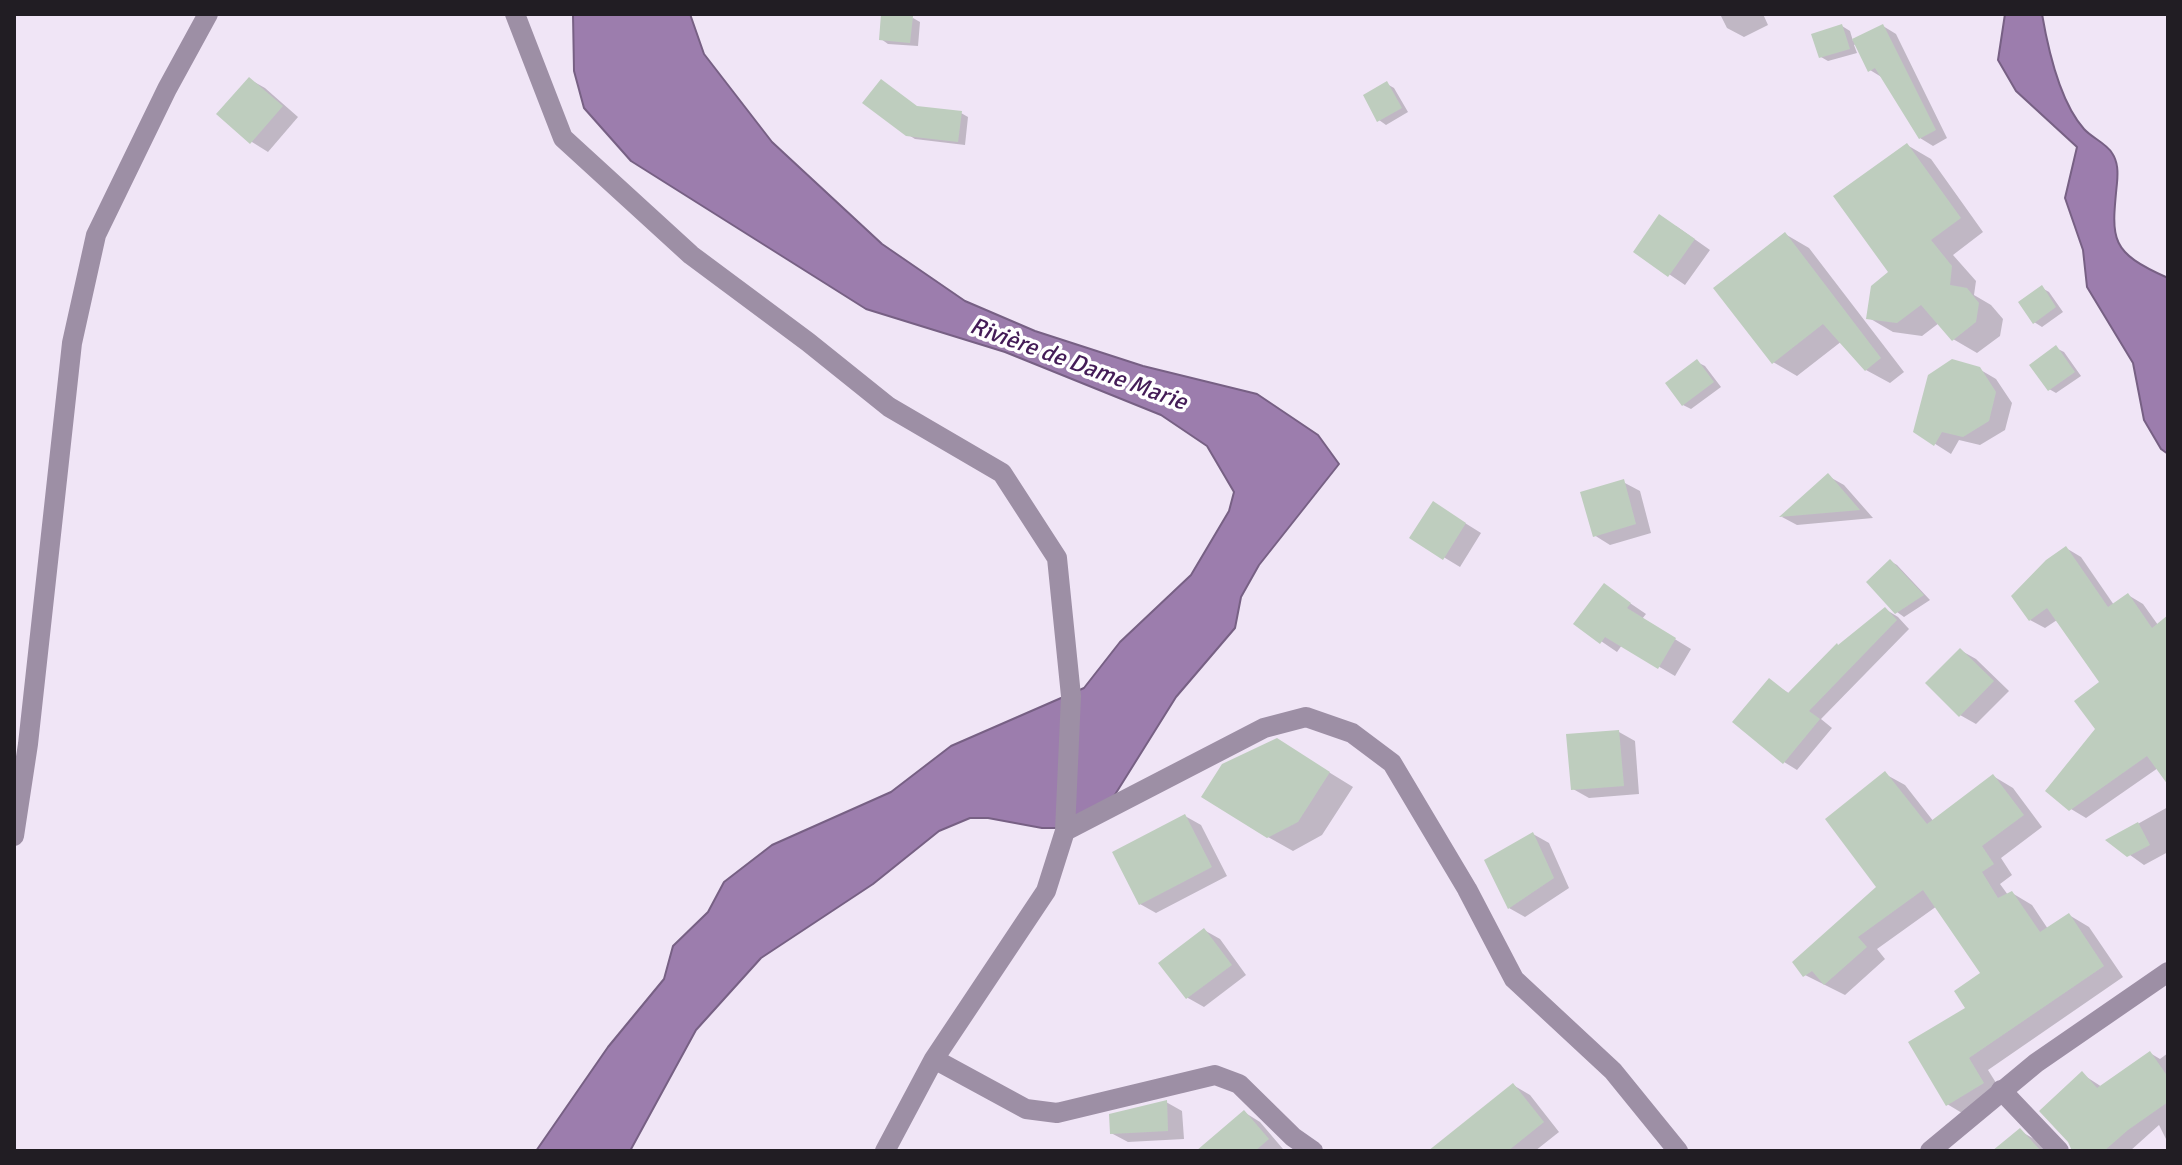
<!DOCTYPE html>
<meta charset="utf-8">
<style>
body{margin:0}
#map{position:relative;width:2182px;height:1165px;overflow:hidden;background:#f0e5f6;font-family:Signika,sans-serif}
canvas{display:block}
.frame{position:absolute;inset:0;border:16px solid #211d23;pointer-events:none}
</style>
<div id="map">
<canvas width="2182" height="1165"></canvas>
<div class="frame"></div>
</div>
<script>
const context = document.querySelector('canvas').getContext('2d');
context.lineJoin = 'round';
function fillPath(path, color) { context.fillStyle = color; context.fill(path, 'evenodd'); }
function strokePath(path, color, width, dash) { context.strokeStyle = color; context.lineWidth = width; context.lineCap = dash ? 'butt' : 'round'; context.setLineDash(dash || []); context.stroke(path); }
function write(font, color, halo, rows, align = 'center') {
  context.font = font + ' Signika,sans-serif'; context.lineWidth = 7; context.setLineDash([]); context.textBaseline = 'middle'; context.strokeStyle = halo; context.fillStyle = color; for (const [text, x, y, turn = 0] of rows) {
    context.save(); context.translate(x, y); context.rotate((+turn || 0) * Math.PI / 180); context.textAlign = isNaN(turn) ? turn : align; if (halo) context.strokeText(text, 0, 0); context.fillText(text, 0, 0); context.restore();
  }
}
const water = new Path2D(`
 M 573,14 L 690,14 L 704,54 L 772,142 L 882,244 L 965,301 L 1035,331 L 1143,366 L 1257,394 L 1318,435 L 1339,464 L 1259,565 L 1241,597 L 1235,628 L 1176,697 L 1106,809 L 1078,828 L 1042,828 L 988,818 L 970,818 L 939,831 L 873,884 L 761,958 L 696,1030 L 630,1151 L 536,1151 L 608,1047 L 664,979 L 673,946 L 708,912 L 724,882 L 772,845 L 891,792 L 951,746 L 1084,688 L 1120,642 L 1191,575 L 1229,511 L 1234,492 L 1207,446 L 1161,415 L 1005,352 L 866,309 L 631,161 L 584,108 L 574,71 Z
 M 2005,14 L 2042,14 C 2048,49 2060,102 2084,129 C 2092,138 2106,143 2112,153 C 2118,162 2118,172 2117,183 C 2111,241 2110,252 2168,278 L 2168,454 L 2161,449 L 2144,420 L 2133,363 L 2087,287 L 2083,250 L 2065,198 L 2077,147 L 2016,91 L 1998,60 Z`);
fillPath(water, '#9c7dad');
strokePath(water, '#776084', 2);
fillPath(new Path2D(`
 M 1720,14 L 1763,14 L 1768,25 L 1744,37 L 1727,28 Z
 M 913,18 L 920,22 L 918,46 L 888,44 L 881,39 Z
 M 1842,26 L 1850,31 L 1853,41 L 1883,26 L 1896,34 L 1947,138 L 1933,146 L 1920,138 L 1883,78 L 1870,70 L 1856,44 L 1854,45 L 1857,53 L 1828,61 L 1821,57 Z
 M 249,79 L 265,88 L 298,117 L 268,152 L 252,142 L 219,114 Z
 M 1387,84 L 1394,88 L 1408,112 L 1386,125 L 1379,120 Z
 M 918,108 L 961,113 L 968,117 L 965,145 L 915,139 L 907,134 Z
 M 1907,145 L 1931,159 L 1983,232 L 1953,255 L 1976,281 L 1974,295 L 1991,305 L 2003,319 L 2000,336 L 1977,353 L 1953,339 L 1939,323 L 1922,336 L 1893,332 L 1869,318 L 1891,273 Z
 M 1676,226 L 1710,250 L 1685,285 L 1635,251 Z
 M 1785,234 L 1809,248 L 1904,372 L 1890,383 L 1866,370 L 1842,341 L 1797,376 L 1773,362 Z
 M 2042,288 L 2049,292 L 2063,312 L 2042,327 L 2034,322 Z
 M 2056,348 L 2064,352 L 2081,376 L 2056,393 L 2049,389 Z
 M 1697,362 L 1705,366 L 1721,387 L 1691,409 L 1683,405 Z
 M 1979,369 L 1996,379 L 2012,403 L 2005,430 L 1980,445 L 1959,440 L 1951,454 L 1915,431 Z
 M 1828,476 L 1844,485 L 1873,518 L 1797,525 L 1782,517 Z
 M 1623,482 L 1640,491 L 1651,533 L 1610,545 L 1594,535 Z
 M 1449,513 L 1481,533 L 1460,567 L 1412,538 Z
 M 2066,548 L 2081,557 L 2114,605 L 2128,595 L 2143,604 L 2158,625 L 2168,617 L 2168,782 L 2158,768 L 2086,818 L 2071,809 L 2098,730 L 2101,682 L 2057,620 L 2045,628 L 2030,620 Z
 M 1890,561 L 1897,565 L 1930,600 L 1904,617 L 1897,612 Z
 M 1605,586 L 1646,614 L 1642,619 L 1691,649 L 1675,676 L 1622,645 L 1617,652 L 1576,624 Z
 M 1885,609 L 1898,617 L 1909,629 L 1821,719 L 1832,728 L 1797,770 L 1784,762 L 1770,681 L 1790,694 Z
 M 1960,650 L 1976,659 L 2009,691 L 1976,724 L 1960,715 Z
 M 1619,732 L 1635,741 L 1639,794 L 1589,798 L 1573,789 Z
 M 1301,755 L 1353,787 L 1322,835 L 1293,851 L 1268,837 Z
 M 1885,774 L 1905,785 L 1934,822 L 1993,776 L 2013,788 L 2042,827 L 2001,858 L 2012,875 L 2000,884 L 2008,895 L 2012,893 L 2032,905 L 2048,929 L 2069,915 L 2089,927 L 2123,977 L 1988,1070 L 2003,1094 L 1967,1116 L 1947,1104 L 1968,1008 L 1983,974 L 1937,906 L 1877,949 L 1885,959 L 1845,995 L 1805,975 L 1879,887 Z
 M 2168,807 L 2168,852 L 2144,865 L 2109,840 Z
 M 1185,816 L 1201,825 L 1227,876 L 1156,913 L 1140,904 Z
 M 1533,834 L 1549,843 L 1569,888 L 1525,917 L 1509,908 Z
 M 1204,930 L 1220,939 L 1246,975 L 1204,1007 L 1188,998 L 1161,963 Z
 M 2150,1053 L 2160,1059 L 2168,1053 L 2168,1143 L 2159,1125 L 2130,1151 L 2073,1151 L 2082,1074 L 2102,1087 Z
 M 1513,1085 L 1530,1095 L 1559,1132 L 1535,1151 L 1457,1151 Z
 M 1166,1102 L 1182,1111 L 1184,1139 L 1128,1142 L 1111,1133 Z
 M 1244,1112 L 1260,1122 L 1283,1149 L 1199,1151 Z
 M 2020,1131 L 2036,1140 L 2046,1151 L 1995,1151 Z`), '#0003');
fillPath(new Path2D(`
 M 881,14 L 913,16 L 910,43 L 879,40 Z
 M 1842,24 L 1850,49 L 1819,58 L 1811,34 Z
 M 1883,24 L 1936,130 L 1919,139 L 1875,68 L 1868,72 L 1852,39 Z
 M 249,77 L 283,106 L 250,144 L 216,114 Z
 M 881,79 L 917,106 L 962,111 L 958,142 L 906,136 L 862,103 Z
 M 1387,81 L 1402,108 L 1377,122 L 1363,95 Z
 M 1907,143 L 1961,218 L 1931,240 L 1952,266 L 1950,285 L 1967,288 L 1979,303 L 1976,322 L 1952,341 L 1921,305 L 1897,323 L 1866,319 L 1871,286 L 1888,272 L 1833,196 Z
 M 1659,214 L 1695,239 L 1668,277 L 1633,252 Z
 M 1785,232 L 1881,358 L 1865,371 L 1823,324 L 1772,364 L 1713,288 Z
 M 2042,285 L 2056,307 L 2033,324 L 2018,302 Z
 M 2056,345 L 2075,372 L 2048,391 L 2029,365 Z
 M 1697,359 L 1714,382 L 1682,406 L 1665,383 Z
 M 1952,359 L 1980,367 L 1996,392 L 1989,421 L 1963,437 L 1942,432 L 1934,446 L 1913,432 L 1928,375 Z
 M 1828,473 L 1860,510 L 1779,517 Z
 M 1624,479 L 1636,524 L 1593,537 L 1580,492 Z
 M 1433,501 L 1466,523 L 1443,560 L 1409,538 Z
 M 2066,546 L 2108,607 L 2128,593 L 2152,628 L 2168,615 L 2168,785 L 2147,756 L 2069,811 L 2045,791 L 2095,729 L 2074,701 L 2099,682 L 2047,608 L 2029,621 L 2011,596 L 2046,560 Z
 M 1890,559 L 1924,595 L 1895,614 L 1866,582 Z
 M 1604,583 L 1631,603 L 1627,608 L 1676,638 L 1658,669 L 1605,637 L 1600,644 L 1573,624 Z
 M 1885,607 L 1897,620 L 1809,711 L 1820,719 L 1783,764 L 1732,722 L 1769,678 L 1788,693 L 1837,643 L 1838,645 Z
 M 1960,648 L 1994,681 L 1959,717 L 1925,683 Z
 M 1619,730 L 1624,786 L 1571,790 L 1566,734 Z
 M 1277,738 L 1330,772 L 1298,822 L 1267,838 L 1201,797 L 1222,764 Z
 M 1885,771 L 1927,824 L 1993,774 L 2024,815 L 1982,846 L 1994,864 L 1982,872 L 1998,898 L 2012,891 L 2040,932 L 2069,913 L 2104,966 L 1969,1058 L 1984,1083 L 1946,1106 L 1908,1042 L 1965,1008 L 1954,991 L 1980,973 L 1923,890 L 1858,937 L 1867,947 L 1824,985 L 1812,971 L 1803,977 L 1792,962 L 1876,887 L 1825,819 Z
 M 1185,814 L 1212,867 L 1139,905 L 1112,852 Z
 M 2138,822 L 2150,845 L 2127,857 L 2105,840 Z
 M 1533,832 L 1554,878 L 1508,909 L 1484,860 Z
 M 1204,928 L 1232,965 L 1186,999 L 1158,963 Z
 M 2150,1051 L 2168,1077 L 2168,1102 L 2128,1130 L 2104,1151 L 2072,1151 L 2068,1142 L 2039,1111 L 2082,1071 L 2097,1088 Z
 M 1513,1083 L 1544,1122 L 1508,1151 L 1428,1151 Z
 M 1167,1100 L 1168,1131 L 1110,1134 L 1109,1114 Z
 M 1244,1110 L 1269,1139 L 1255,1151 L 1196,1151 Z
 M 2020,1128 L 2041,1151 L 1992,1151 Z`), '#becdbe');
strokePath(new Path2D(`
 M 515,14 L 563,138 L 691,255 L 808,342 L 889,407 L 1002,473 L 1057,558 L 1071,696 L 1065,831 L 1046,891 L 934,1059 L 885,1151
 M 1065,831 L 1264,728 L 1306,717 L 1352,733 L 1392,763 L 1467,889 L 1514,979 L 1613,1071 L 1678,1151
 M 934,1059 L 1026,1109 L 1057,1113 L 1215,1075 L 1239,1084 L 1293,1137 L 1313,1151
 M 2001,1090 L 2059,1151`), '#9d8fa5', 20);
strokePath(new Path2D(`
 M 14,836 L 28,744 L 72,343 L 96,235 L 167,89 L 208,14
 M 1930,1151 L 2036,1063 L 2168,972`), '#9d8fa5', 20);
write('italic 24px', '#441c57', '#fff', [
 ["Rivière de Dame Marie",1078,365,20]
]);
</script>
